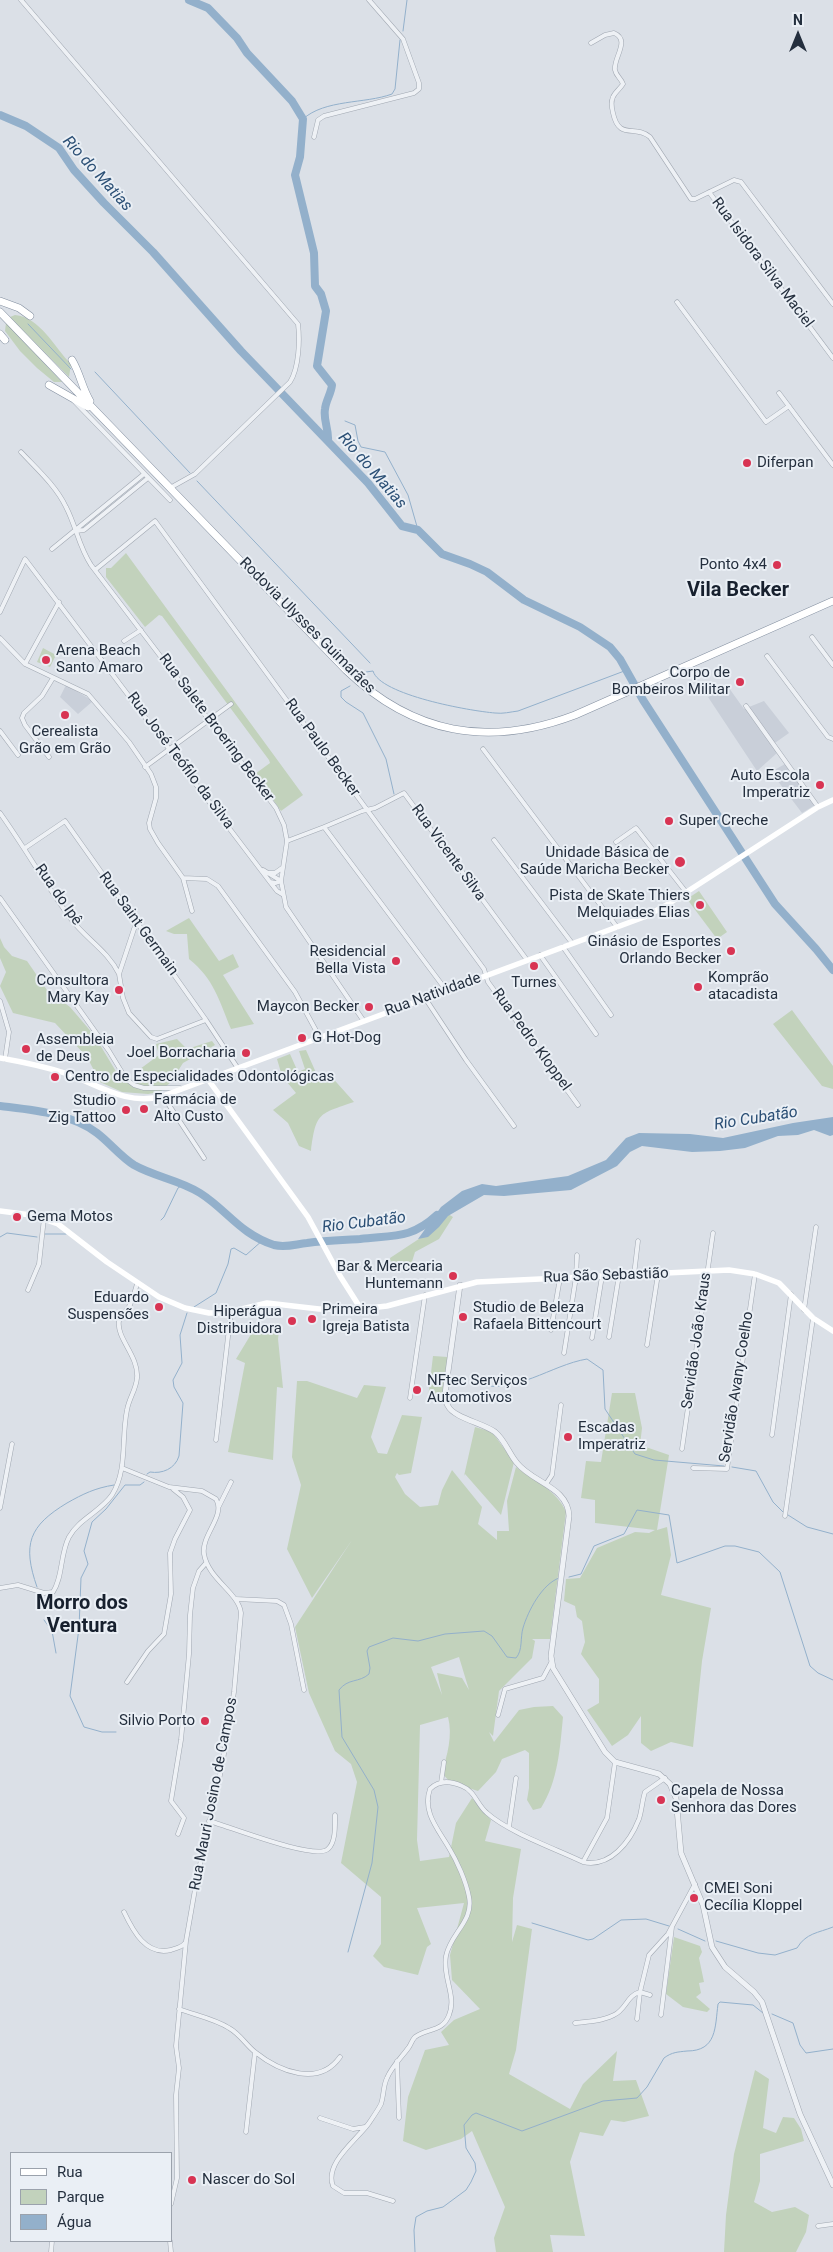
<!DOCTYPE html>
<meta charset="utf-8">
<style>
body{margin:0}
#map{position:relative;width:833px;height:2252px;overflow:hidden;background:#dbe0e7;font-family:Roboto,sans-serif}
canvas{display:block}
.legend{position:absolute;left:10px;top:2152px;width:162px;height:90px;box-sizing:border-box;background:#eaeff5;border:1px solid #9ba2ac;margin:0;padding:6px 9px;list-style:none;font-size:15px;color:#242f3e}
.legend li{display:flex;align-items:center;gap:10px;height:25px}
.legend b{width:25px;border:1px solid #9ba2ac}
.north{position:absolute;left:773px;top:10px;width:50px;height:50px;-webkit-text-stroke:4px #eaeff5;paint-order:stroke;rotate:0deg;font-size:14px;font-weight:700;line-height:20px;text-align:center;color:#242f3e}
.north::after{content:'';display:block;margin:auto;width:18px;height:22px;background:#242f3e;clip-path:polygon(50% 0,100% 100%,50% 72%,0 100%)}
</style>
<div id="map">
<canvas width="833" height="2252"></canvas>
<ul class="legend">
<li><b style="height:6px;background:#fff"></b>Rua</li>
<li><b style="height:14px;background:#c2d2bc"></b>Parque</li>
<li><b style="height:14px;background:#93b0cb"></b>Água</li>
</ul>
<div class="north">N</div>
</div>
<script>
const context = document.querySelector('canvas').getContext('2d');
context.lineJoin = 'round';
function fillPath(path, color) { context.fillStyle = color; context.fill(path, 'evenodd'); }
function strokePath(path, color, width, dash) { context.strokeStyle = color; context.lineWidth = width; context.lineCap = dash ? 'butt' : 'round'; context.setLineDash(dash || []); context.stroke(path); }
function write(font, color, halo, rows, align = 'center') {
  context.font = font + ' Roboto,sans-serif'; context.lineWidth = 4; context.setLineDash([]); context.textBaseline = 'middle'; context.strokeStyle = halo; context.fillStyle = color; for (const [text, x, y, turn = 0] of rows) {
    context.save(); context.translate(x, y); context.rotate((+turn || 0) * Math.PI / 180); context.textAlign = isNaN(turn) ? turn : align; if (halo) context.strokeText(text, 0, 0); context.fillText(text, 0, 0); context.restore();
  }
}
fillPath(new Path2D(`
 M 66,685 L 93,701 L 78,714 L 60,697 Z
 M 729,688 L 744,709 L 764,701 L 789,733 L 772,745 L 777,753 L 757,771 L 708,697 Z
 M 785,764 L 815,805 L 802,813 L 771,772 Z`), '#c9cfd9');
fillPath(new Path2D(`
 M 15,315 C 40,317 55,348 71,364 L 69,377 L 10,317 Z
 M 6,323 L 62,382 L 54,382 L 37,368 L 20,351 L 5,331 Z
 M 126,553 L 303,795 L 281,811 L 255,774 L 270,763 L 269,760 L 162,616 L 159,615 L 145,627 L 106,577 L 106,568 L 111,568 Z
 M 43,648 L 56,655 L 50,667 L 37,662 Z
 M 699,891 L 727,932 L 717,939 L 687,899 Z
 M 189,918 L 219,961 L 233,954 L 239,967 L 223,975 L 254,1024 L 231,1029 C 219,1000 214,979 189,959 L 187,934 L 174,934 L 166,931 Z
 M 0,938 L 4,947 L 12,956 L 27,961 L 47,990 L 70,1007 L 94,1035 L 123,1083 L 137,1080 L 140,1069 L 159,1055 L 156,1044 L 177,1039 L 187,1049 L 212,1041 L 215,1045 L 183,1063 L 171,1082 L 160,1092 L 148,1094 L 122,1092 L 100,1082 L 87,1057 L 55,1023 L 13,1013 L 0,986 L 6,972 L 0,958 Z
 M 792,1010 L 833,1066 L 833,1089 L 822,1086 L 773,1024 Z
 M 306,1050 L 317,1075 L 329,1074 L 354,1102 C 319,1114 316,1112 311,1151 L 299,1146 L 288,1123 L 273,1110 L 296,1093 L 282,1076 L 277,1059 L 290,1054 L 298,1072 L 305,1069 L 299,1051 Z
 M 448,1214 L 453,1217 L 439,1239 L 415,1252 L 410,1268 L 398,1271 L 392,1268 L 390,1258 L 437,1227 Z
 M 280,1323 L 278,1339 L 283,1388 L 277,1387 L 273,1460 L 228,1452 L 245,1363 L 236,1359 L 253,1331 L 258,1332 L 270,1324 Z
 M 433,1356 L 448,1357 L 442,1399 L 428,1398 Z
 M 297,1381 L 307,1381 L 357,1398 L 364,1385 L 386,1387 L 371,1437 L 378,1453 L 387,1454 L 402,1415 L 422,1417 L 411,1473 L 399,1475 L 397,1473 L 395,1477 L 405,1494 L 420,1507 L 438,1505 L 442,1490 L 452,1470 L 482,1507 L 478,1524 L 497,1540 L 497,1531 L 509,1531 L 507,1501 L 516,1467 C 533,1480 558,1491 566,1512 L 550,1639 L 532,1639 L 535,1641 L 532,1658 L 499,1691 L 493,1736 L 489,1732 L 494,1742 L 519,1710 L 534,1707 L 553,1706 L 563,1717 C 560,1748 558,1781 541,1808 L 533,1810 L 527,1800 L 529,1788 L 529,1753 L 525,1750 L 502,1759 L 496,1772 L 478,1791 L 450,1782 L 442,1773 C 447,1755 453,1736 448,1717 L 420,1725 L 417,1840 L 420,1861 L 449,1857 L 456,1823 L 472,1798 L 491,1820 L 485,1841 L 521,1849 L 513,1898 L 512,1942 L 517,1925 L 532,1929 L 516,2050 L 509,2074 L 570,2109 L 583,2084 L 617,2051 L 613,2081 L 636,2080 L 649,2116 L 624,2122 L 611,2120 L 603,2136 L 580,2132 L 570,2162 L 585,2236 L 550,2235 L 553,2252 L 496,2252 L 494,2238 L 505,2207 L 472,2131 L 461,2139 L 426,2150 L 403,2141 L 408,2097 L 425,2050 L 449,2045 L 441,2032 L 454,2020 L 480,2009 L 452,1980 L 450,1955 L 464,1903 L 417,1908 L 431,1944 L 427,1947 L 418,1975 L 384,1967 L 373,1956 L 381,1944 L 381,1897 L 341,1863 L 357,1782 L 351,1764 L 335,1751 L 309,1693 L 295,1627 L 352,1540 L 312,1598 L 287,1549 L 301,1485 L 292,1457 ZM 459,1657 L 469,1690 L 462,1678 L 437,1673 L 442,1695 L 431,1667 Z
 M 612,1393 L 635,1393 L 642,1428 L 640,1445 L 669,1455 L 657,1530 L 667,1527 L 671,1555 L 661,1595 L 711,1608 L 702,1661 L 693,1747 L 671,1742 L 651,1751 L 641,1743 L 641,1716 L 628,1735 L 612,1746 L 587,1710 L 599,1703 L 599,1679 L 581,1654 L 585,1642 L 582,1621 L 577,1617 L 575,1606 L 564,1601 L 566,1579 L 580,1578 L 597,1548 L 635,1532 L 649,1533 L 655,1530 L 595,1523 L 595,1500 L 581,1498 L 586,1461 L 601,1462 Z
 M 475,1427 L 492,1432 L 514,1462 L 501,1515 L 465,1474 L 464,1476 Z
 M 674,1937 L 700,1946 L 702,1952 L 699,1958 L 704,1982 L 699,1983 L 701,1993 L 696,1997 L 710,2009 L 707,2012 L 683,2007 L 666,1994 Z
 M 755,2070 L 769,2079 L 763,2128 L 776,2133 L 783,2117 L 794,2118 L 801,2129 L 804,2141 L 760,2154 L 760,2181 L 754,2202 L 772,2212 L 795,2207 L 809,2215 L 806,2232 L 796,2252 L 724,2252 L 726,2215 L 734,2154 Z`), '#c2d2bc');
fillPath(new Path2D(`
 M 833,1117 L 833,1135 L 830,1136 L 814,1130 L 798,1135 L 778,1136 L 745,1148 L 720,1151 L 692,1152 L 642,1146 L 630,1152 L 617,1166 L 571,1190 L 504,1196 L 484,1195 L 448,1216 L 439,1227 L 428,1237 L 418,1239 L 441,1207 L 462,1191 L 482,1184 L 496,1186 L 568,1176 L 606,1160 L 626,1138 L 639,1133 L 690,1134 L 723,1138 L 793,1123 Z`), '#93b0cb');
strokePath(new Path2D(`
 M 403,31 L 407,0
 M 303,119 C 325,99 365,104 392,94 L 395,89 L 400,40
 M 28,324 L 71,369
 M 95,372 L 190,473
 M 345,421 L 355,425 L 358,441 L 361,447 L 385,452 L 408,495 L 418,530
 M 197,481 L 370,663
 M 362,678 L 366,672 L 373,671 C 380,695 470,711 495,713 C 503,714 510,712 518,711 L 627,670
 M 350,686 L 341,691 L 341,697 L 346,702 L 363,713 L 386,759 L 394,794
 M 161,1220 L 164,1217 L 178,1188 L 184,1184
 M 45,1234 L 66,1234
 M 0,1237 L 7,1233 L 37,1237
 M 194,1307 L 216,1293 L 228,1264 L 231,1249 L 234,1248 L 246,1255 L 263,1240
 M 477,1384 C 515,1395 551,1365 587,1359 L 603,1370 L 605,1409 L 635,1454 L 654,1460 L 724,1466
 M 732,1467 L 756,1471 L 773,1502 L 783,1512
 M 147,1474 L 150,1472 C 162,1474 175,1469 179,1456 L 183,1403 L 174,1387 L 173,1380 L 182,1363 L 180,1335 L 187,1313
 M 788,1515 L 807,1527 L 833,1534
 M 569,1577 L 581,1574 L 594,1546 L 624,1534 L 637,1510 L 669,1515 L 677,1563 L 725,1546 L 735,1546 L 759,1552 L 780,1572 L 810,1666 L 818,1673 L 833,1680
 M 37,1587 C 22,1544 29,1526 67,1503 C 83,1494 95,1488 114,1485
 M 44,1620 L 52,1631 L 56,1653
 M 116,1732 L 102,1732 L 84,1727 L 70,1696 L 79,1628 L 81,1578 L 88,1564 L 84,1551 L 92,1522 L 106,1509 L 125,1485 L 140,1485 L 144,1482
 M 532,1923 L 588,1940 L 593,1939 L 621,1920 L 646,1919 L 669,1926
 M 678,1929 L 705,1941
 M 716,1941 L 758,1953 L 775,1955 L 797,1948 C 806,1933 818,1933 833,1927
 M 348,1952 L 372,1863 L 378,1807 L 374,1790 L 342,1737 L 339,1690 C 348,1678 359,1683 369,1674 L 370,1668 L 367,1651 L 369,1647 L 393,1638 L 418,1641 L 445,1634 L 484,1631 L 492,1636 L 507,1657 L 516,1658 C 523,1650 520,1638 523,1628 C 528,1611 542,1584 559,1578
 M 772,2014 L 793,2023 L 800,2045 L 806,2053 L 833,2049
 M 415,2252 L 414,2230 L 416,2217 L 427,2211 L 443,2207 L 466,2190 L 471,2182 L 476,2171 L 475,2163 L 466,2148 L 464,2125 L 472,2115 L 476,2113 L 522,2131 L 603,2101 L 637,2098 L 647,2087 L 664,2058 C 672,2052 678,2052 687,2051 C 717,2051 715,2027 718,2004 L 720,2002 L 753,2005 L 763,2013`), '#93b0cb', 1);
strokePath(new Path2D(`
 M 189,0 L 208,8 L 237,38 L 247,53 L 292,101 L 303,119 L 300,157 L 295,175 L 314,253 L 315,286 L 321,294 L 326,311 L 317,366 L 332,385 C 331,394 326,400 325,409 C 323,420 329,429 328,441
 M 0,115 L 26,126 L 59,148 L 74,170 L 104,203 L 153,252 L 241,351 L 368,483 L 402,526 L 418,530 L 442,554 L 470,564 L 487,572 L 524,600 L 580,627 L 610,647 L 620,659 L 643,700 L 775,904 L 816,949 L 833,970
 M 0,1106 C 32,1110 71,1113 97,1133 C 110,1143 121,1157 134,1165 C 155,1177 180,1180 200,1193 C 227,1210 240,1234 274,1245 C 286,1248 296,1244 307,1243 C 325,1240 343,1240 360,1239 C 394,1235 411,1239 437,1215`), '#93b0cb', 8);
const minor = new Path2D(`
 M 21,0 L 298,324 C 300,340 299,368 290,382 L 195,474 L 170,488
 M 591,43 L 605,35 L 614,33 C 631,40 613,58 615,70 C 616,76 621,78 623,84 C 620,89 615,92 613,97 C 611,101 612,109 613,113 C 619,141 635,124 650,137 L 691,199 L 695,199 L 734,180 L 741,182 L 833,304
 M 314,137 L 318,120 L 324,116 L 414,93 L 419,89 L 419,83 L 403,39 L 369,0
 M 709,192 L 833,358
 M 677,302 L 766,422 L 789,406
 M 779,393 L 833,465
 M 74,401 L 170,500
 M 21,452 C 37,469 56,486 66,507 C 76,526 79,547 91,565 L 276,808 L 284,825 L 287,841 L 281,881 L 286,907 L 363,1020
 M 76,531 L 84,530 L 148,478
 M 52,549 L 144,474
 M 95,570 L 155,521 L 484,969 L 488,982 L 578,1105
 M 0,612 L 25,559 L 270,882 L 276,883 L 281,881
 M 812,637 L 833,665
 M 0,638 L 25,664 L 88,694 L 129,742 L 151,774 L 156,787 L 156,798 L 149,823 L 150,829 L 158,843 L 183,878 L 207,879 L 218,886 L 295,992 L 319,1036
 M 124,641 L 141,630
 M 767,656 L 828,737 L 833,739
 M 25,664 L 59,602
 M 746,706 L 818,807
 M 0,731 L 18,755
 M 483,749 L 617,927
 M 49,757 L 25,725 L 22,718 L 24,713 L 42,696 L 53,678
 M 145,767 L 231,704
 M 0,813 C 25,848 46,885 71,919 C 86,939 108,951 119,974
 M 324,827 L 362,811 L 375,808 L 404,793 L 527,960
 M 494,840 L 572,943
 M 287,841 L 324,827 L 446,990
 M 616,842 L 636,828 L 686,892
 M 25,848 L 65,821 L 206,1020 L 237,1067
 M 263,870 L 281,881
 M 268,873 L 275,873 L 282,868
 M 183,878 L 192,911
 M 270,882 L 277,891 L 282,894
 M 0,898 L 109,1051 L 126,1079 L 134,1085 L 144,1088 L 180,1088
 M 136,923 L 119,974 L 123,998 L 129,1013 L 151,1037 L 157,1039 L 206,1020
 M 563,947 L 611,1015
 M 540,955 L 596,1034
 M 425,998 L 466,1060 L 514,1126
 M 0,1001 L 9,1032 L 5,1059
 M 163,1096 L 204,1158
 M 634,1275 L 638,1241
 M 28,1290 L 39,1264 L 44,1218
 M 804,1310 L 816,1227
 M 551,1330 L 560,1278
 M 609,1337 L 619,1275
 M 592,1338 L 602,1276
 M 647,1345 L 658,1274
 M 564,1353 L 576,1277 L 577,1255
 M 410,1398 L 425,1295
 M 772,1435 L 791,1294
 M 216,1440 L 231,1311
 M 682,1449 L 713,1233
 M 122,1468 L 169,1487 L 202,1491 L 216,1499 C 226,1516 201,1535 204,1554 C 208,1579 239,1593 241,1613 L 234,1692 L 222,1766 L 197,1878 L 186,1941 L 176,2046 L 179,2068 L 176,2095 L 177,2178 L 171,2204
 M 693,1468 L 727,1469 L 755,1274
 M 546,1484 L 552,1475 L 561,1405
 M 219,1506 L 231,1482
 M 0,1508 L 12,1444
 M 785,1516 L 813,1318
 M 0,1588 L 18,1585 L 44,1593 L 53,1592 C 63,1577 60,1554 69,1537 C 79,1519 100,1512 112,1495 C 128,1469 121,1438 127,1410 C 129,1398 136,1390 137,1378 C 139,1356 116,1338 119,1321 C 121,1314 127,1311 130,1305 C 133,1298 135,1291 137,1284
 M 236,1599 L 277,1601 L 284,1605 L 291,1624 L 304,1690
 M 127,1682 L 148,1651 L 164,1634 L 171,1594 L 170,1553 L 175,1539 L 190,1510 L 183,1497 L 173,1489
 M 498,1715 L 505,1689 L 543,1678 L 551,1663
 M 441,1783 L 444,1762
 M 209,1821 C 228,1826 315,1861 328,1849 C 336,1842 335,1825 335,1815
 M 509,1827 L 516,1778
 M 178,1834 L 184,1818 L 171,1801 L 181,1740 L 189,1654 L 190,1615 L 193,1588 L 199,1571 L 206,1563
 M 583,1862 L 607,1818 L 615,1762
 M 124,1912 C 133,1931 146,1956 171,1950 C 176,1948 181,1948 185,1943
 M 179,2009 C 195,2015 215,2019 229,2028 C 240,2034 246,2045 255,2052 C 280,2072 319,2087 340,2057
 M 661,2015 L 672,1927
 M 637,2019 L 640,1992 L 650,1995
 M 575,2023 C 588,2022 602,2021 614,2015 C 626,2010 627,1995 640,1992 L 649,1955 L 668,1934 L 695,1884
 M 397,2061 L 399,2118
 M 320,2118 L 353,2129 L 365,2127
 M 246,2132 L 255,2052
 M 393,2201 L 367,2193 L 344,2193 L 333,2186 C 324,2163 357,2140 369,2123 C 373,2117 378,2110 381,2104 C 384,2095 383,2086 387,2078 C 392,2066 402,2057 409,2047 C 411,2044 412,2040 415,2037 C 427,2028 443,2032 449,2015 C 457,1996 442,1977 446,1956 C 450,1934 474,1921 469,1897 C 466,1881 457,1861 449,1848 C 438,1829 422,1812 430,1789 C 439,1780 451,1781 462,1786 C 475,1791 477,1805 487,1813 C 508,1832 556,1849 583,1862 C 610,1868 630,1842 639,1819 C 642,1810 642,1801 645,1792 L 665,1778
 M 818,2226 L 833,2224
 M 170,2241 L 171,2252
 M 51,2252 L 52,2241`);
const tertiary = new Path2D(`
 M 460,1285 L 447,1379 C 446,1388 443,1398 448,1406 C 454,1418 483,1423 495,1432 C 505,1440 509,1454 517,1463 C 533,1483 568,1487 569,1516 L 551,1656 L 553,1668 L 605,1752 L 615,1762 L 659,1774 L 670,1784 L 676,1798 L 681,1853 L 703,1905 L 712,1947 L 725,1967 L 754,1992 L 762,2002 L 800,2114 L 833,2185`);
const trunk = new Path2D(`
 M 0,301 L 19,308 L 30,316
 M 0,312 L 346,670 C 413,734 488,748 575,715 L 833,601
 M 0,334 L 5,340
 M 72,360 C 80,373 82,388 90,401
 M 49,385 L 88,407`);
strokePath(minor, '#a0a7b1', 5);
strokePath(tertiary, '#a0a7b1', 6);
strokePath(trunk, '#828e9f', 8);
strokePath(minor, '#eef1f5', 4);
strokePath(tertiary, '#eef1f5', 5);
strokePath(new Path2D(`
 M 0,1058 C 23,1062 46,1067 68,1074 C 100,1086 128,1106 163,1096 L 644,917 L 665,906 L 818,807 L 833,800
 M 207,1078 L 308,1217 L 340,1276 L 361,1309
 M 0,1211 L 31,1215 L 58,1224 L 107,1262 L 159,1297 L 185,1308 L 209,1313 L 225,1313 L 267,1303 L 319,1309 L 361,1309 L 387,1306 L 477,1282 L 729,1270 L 755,1274 L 779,1283 L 813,1318 L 833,1331`), '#fff', 5.5);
strokePath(trunk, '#fff', 7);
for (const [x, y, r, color] of [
 [747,463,5,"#d83453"],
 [777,565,5,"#d83453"],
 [46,660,5,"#d83453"],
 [740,682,5,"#d83453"],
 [65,715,5,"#d83453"],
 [820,785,5,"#d83453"],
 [669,821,5,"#d83453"],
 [680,862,6,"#d83453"],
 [700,905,5,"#d83453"],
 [731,951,5,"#d83453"],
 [396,961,5,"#d83453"],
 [534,966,5,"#d83453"],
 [698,987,5,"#d83453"],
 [119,990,5,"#d83453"],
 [369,1007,5,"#d83453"],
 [302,1038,5,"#d83453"],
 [26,1049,5,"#d83453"],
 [246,1053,5,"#d83453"],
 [55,1077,5,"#d83453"],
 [144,1109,5,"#d83453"],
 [126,1110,5,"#d83453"],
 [17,1217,5,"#d83453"],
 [453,1276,5,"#d83453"],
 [159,1307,5,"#d83453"],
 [463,1317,5,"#d83453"],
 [312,1319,5,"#d83453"],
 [292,1321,5,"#d83453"],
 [417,1390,5,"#d83453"],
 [568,1437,5,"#d83453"],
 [205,1721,5,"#d83453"],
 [661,1800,5,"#d83453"],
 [694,1898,5,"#d83453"],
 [192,2180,5,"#d83453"]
]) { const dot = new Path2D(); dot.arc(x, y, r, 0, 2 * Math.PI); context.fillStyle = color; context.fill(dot); strokePath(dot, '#eaeff5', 2); }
write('15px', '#242f3e', '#eaeff5', [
 ["Rua Isidora Silva Maciel",762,263,53],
 ["Rodovia Ulysses Guimarães",307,626,45],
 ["Rua Salete Broering Becker",216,728,53],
 ["Rua Paulo Becker",322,748,54],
 ["Rua José Teófilo da Silva",180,761,53],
 ["Rua Vicente Silva",448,853,54],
 ["Rua do Ipê",58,895,55],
 ["Rua Saint Germain",138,924,54],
 ["Rua Natividade",433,995,-20],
 ["Rua Pedro Kloppel",531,1040,54],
 ["Rua São Sebastião",606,1276,-2],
 ["Servidão João Kraus",697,1341,-82],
 ["Servidão Avany Coelho",737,1387,-81],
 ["Rua Mauri Josino de Campos",214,1794,-79]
]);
write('15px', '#242f3e', '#eaeff5', [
 ["Diferpan",757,463],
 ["Ponto 4x4",767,565,"right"],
 ["Arena Beach",56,651],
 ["Santo Amaro",56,668],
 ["Corpo de",730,673,"right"],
 ["Bombeiros Militar",730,690,"right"],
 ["Cerealista",65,732,"center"],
 ["Grão em Grão",65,749,"center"],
 ["Auto Escola",810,776,"right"],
 ["Imperatriz",810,793,"right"],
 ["Super Creche",679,821],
 ["Unidade Básica de",669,853,"right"],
 ["Saúde Maricha Becker",669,870,"right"],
 ["Pista de Skate Thiers",690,896,"right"],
 ["Melquiades Elias",690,913,"right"],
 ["Ginásio de Esportes",721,942,"right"],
 ["Orlando Becker",721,959,"right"],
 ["Residencial",386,952,"right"],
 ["Bella Vista",386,969,"right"],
 ["Komprão",708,978],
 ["atacadista",708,995],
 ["Consultora",109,981,"right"],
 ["Mary Kay",109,998,"right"],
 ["Turnes",534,983,"center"],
 ["Maycon Becker",359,1007,"right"],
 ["G Hot-Dog",312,1038],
 ["Assembleia",36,1040],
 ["de Deus",36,1057],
 ["Joel Borracharia",236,1053,"right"],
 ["Centro de Especialidades Odontológicas",65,1077],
 ["Farmácia de",154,1100],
 ["Alto Custo",154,1117],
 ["Studio",116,1101,"right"],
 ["Zig Tattoo",116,1118,"right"],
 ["Gema Motos",27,1217],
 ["Bar & Mercearia",443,1267,"right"],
 ["Huntemann",443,1284,"right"],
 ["Eduardo",149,1298,"right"],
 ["Suspensões",149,1315,"right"],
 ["Studio de Beleza",473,1308],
 ["Rafaela Bittencourt",473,1325],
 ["Primeira",322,1310],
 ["Igreja Batista",322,1327],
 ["Hiperágua",282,1312,"right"],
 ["Distribuidora",282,1329,"right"],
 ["NFtec Serviços",427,1381],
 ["Automotivos",427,1398],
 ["Escadas",578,1428],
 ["Imperatriz",578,1445],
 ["Silvio Porto",195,1721,"right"],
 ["Capela de Nossa",671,1791],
 ["Senhora das Dores",671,1808],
 ["CMEI Soni",704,1889],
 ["Cecília Kloppel",704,1906],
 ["Nascer do Sol",202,2180]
], 'left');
write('italic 16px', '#2b4f75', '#eaeff5', [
 ["Rio do Matias",97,174,48],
 ["Rio do Matias",372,471,49],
 ["Rio Cubatão",756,1119,-9],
 ["Rio Cubatão",364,1223,-7]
]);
write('bold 20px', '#17202e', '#eaeff5', [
 ["Vila Becker",738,591],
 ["Morro dos",82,1604],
 ["Ventura",82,1627]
]);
</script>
